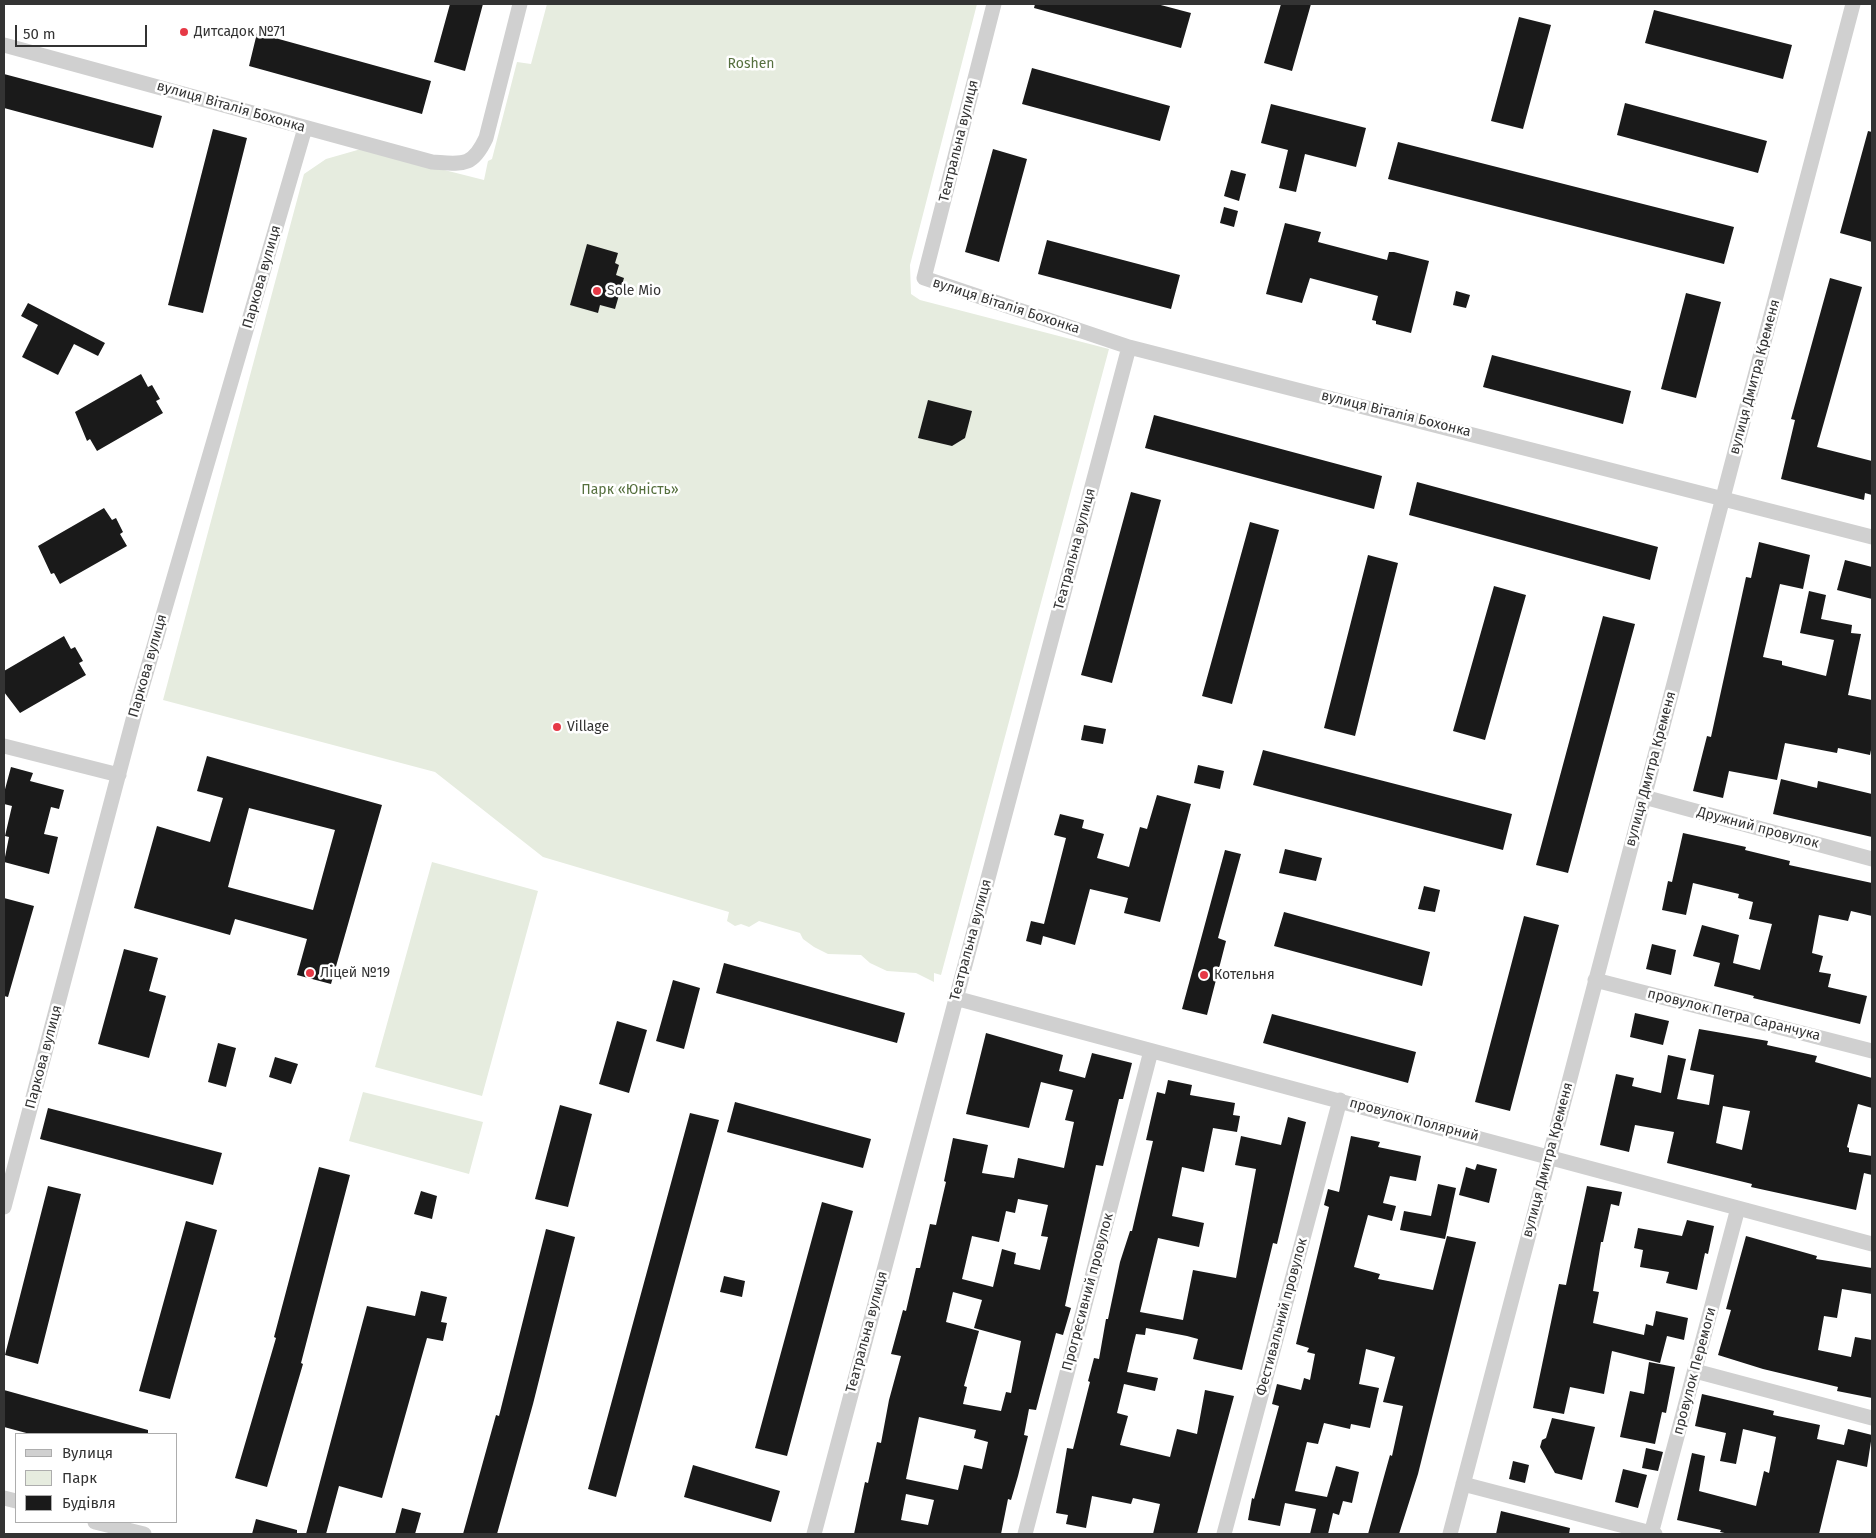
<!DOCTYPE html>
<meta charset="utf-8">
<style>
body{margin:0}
#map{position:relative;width:1876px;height:1538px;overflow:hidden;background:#fff;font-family:"Fira Sans",sans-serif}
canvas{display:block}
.frame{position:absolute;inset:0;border:5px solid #333;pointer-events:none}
.legend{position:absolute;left:15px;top:1433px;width:162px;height:90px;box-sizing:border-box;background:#fff;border:1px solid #adadad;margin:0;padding:6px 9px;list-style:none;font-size:15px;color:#333}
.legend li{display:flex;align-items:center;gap:10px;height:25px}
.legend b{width:25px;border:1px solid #adadad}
.scale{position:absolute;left:15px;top:25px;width:132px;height:22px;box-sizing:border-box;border:2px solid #333;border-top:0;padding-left:6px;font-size:15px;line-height:18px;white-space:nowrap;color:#333;-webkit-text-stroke:4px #fff;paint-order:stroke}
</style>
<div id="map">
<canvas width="1876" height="1538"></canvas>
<div class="frame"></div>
<ul class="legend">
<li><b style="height:6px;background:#d0d0d0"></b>Вулиця</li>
<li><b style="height:14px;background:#e6ecdf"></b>Парк</li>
<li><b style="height:14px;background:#1a1a1a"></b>Будівля</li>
</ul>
<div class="scale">50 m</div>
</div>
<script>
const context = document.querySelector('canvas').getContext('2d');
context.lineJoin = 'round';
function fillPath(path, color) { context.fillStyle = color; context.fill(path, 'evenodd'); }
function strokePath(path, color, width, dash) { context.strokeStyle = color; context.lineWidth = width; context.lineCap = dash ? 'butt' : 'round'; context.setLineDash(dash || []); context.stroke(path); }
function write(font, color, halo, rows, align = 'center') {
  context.font = font + ' "Fira Sans",sans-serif'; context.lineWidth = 5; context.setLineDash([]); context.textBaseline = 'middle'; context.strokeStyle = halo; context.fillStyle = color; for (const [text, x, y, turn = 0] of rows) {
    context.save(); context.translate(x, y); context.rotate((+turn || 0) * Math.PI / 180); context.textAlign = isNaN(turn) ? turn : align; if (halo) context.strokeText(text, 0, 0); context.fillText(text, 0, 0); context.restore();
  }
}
fillPath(new Path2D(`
 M 547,4 L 977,4 L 910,265 L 911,294 L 920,300 L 1109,349 L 941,975 L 934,973 L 934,982 L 916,973 L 887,971 L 870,963 L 861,955 L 828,954 L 814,947 L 803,939 L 800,933 L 759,921 L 749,927 L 741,924 L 735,926 L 727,921 L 729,912 L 543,857 L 435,772 L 163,700 L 304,174 L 326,159 L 361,149 L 484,180 L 488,161 L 492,159 L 517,62 L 531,64 Z
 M 432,862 L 538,891 L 482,1096 L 375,1067 Z
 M 363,1092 L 483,1122 L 469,1174 L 349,1141 Z`), '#e6ecdf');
fillPath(new Path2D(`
 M 450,4 L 483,4 L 465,71 L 434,62 Z
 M 1035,4 L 1157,4 L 1191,13 L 1181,48 L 1034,8 Z
 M 1281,4 L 1311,4 L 1292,71 L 1264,63 Z
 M 1654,10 L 1792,45 L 1783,79 L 1645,43 Z
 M 1519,17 L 1551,25 L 1523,129 L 1491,121 Z
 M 257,33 L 431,81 L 422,114 L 249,66 Z
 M 1032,68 L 1170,106 L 1160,141 L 1022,104 Z
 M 4,74 L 162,116 L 153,148 L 4,108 Z
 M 1625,103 L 1767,141 L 1758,173 L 1617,135 Z
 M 1271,104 L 1366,128 L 1356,167 L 1305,154 L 1296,192 L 1279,188 L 1288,150 L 1261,143 Z
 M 213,129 L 247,138 L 203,313 L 168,305 Z
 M 1868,131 L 1872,132 L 1872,242 L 1840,233 Z
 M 1398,142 L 1734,227 L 1724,264 L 1388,179 Z
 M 993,149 L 1027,159 L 999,262 L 965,252 Z
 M 1231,170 L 1246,174 L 1239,201 L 1224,196 Z
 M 1224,207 L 1238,211 L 1234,227 L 1220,223 Z
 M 1285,223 L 1321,232 L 1318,242 L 1387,260 L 1389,252 L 1394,252 L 1429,261 L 1411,333 L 1376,324 L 1376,321 L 1372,320 L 1378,296 L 1310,278 L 1302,303 L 1266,294 Z
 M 1047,240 L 1180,275 L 1171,309 L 1038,274 Z
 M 587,244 L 618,253 L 615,263 L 619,265 L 616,275 L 624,278 L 615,309 L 600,305 L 598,313 L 570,305 Z
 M 1830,278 L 1862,287 L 1817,447 L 1872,461 L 1872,495 L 1865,493 L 1864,500 L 1781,479 L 1795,420 L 1791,419 Z
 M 1456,291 L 1470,295 L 1466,308 L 1453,305 Z
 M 1686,293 L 1721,302 L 1696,398 L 1661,389 Z
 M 28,303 L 105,343 L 98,356 L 74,344 L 58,375 L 22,357 L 38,325 L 21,316 Z
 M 1492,355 L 1631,391 L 1623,424 L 1483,387 Z
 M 141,374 L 148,387 L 152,385 L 160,399 L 156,401 L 163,413 L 97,451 L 90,439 L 87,441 L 75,412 Z
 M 928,400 L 972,411 L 965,438 L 952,446 L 918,438 Z
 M 1154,415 L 1382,476 L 1374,509 L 1145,448 Z
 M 1417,482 L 1658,547 L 1650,580 L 1409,515 Z
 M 1131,492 L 1161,500 L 1112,683 L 1081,675 Z
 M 104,508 L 112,520 L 116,518 L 123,532 L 120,534 L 127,546 L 60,584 L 54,573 L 51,574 L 38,546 Z
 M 1250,522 L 1279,530 L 1232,704 L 1202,696 Z
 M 1759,542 L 1810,555 L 1803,589 L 1780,584 L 1763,657 L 1782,661 L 1782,665 L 1826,676 L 1834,640 L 1800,633 L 1809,591 L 1826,595 L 1821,619 L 1852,625 L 1851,633 L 1861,634 L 1848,695 L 1872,700 L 1872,745 L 1870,755 L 1838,748 L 1837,753 L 1785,743 L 1777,780 L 1729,771 L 1723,798 L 1693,791 L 1707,736 L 1711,737 L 1746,577 L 1751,578 Z
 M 1368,555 L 1398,563 L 1355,736 L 1324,728 Z
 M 1845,560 L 1872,567 L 1872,599 L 1837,590 Z
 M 1494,586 L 1526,595 L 1485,740 L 1453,731 Z
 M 1603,616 L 1635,624 L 1568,873 L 1536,865 Z
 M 64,636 L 71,649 L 75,647 L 83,661 L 79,663 L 86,675 L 20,713 L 4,692 L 4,671 Z
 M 1084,725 L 1106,729 L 1103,744 L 1081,740 Z
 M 1263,750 L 1512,814 L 1503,850 L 1253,785 Z
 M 207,756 L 382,805 L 331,984 L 297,975 L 307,939 L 235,919 L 230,935 L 134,908 L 157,826 L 210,842 L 223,798 L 197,791 ZM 249,808 L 335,830 L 313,910 L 228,887 Z
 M 1198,765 L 1224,771 L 1220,789 L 1194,783 Z
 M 11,767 L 33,773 L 30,781 L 64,790 L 59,809 L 51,807 L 44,834 L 58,837 L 49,874 L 4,862 L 9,837 L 5,836 L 12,806 L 4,804 L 4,793 Z
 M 1781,779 L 1817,788 L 1818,781 L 1872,794 L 1872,837 L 1773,814 Z
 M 1157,795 L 1191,804 L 1160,922 L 1124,913 L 1128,898 L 1090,889 L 1075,945 L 1043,936 L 1041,945 L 1026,941 L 1031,921 L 1044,924 L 1066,838 L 1054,835 L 1060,814 L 1084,820 L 1082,828 L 1104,834 L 1097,858 L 1129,867 L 1140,827 L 1147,829 Z
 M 1683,833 L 1746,847 L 1745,850 L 1790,861 L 1789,865 L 1872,883 L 1872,916 L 1851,911 L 1848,921 L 1819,915 L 1812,953 L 1823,956 L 1819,972 L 1831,974 L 1828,987 L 1867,996 L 1860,1024 L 1753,998 L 1754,996 L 1714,986 L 1720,963 L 1693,956 L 1702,925 L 1739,935 L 1733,963 L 1760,970 L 1772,924 L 1749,919 L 1753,902 L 1738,898 L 1739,894 L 1693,883 L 1686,915 L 1662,910 L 1668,881 L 1672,882 Z
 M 1285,849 L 1322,858 L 1316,881 L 1279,873 Z
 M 1225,850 L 1241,854 L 1218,938 L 1226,941 L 1207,1015 L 1182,1009 Z
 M 1424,886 L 1440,890 L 1435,912 L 1418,909 Z
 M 4,898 L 34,906 L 8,997 L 4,996 Z
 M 1284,912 L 1430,952 L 1422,986 L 1274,946 Z
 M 1524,916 L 1559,925 L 1510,1111 L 1475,1102 Z
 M 1652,944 L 1676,950 L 1671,975 L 1646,969 Z
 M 124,949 L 158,958 L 149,991 L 166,996 L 149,1058 L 98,1044 Z
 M 724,963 L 905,1013 L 897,1043 L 716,993 Z
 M 673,980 L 700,988 L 684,1049 L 656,1041 Z
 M 1635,1013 L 1669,1021 L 1663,1045 L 1630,1037 Z
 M 1272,1014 L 1416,1052 L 1408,1083 L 1263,1043 Z
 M 617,1021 L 647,1030 L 629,1093 L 599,1084 Z
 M 1699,1029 L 1768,1041 L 1767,1045 L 1817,1056 L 1815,1062 L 1872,1078 L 1872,1108 L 1858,1104 L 1847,1147 L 1849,1148 L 1849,1152 L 1872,1156 L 1872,1175 L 1864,1173 L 1856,1210 L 1751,1187 L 1752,1184 L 1667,1163 L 1674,1132 L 1635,1125 L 1629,1152 L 1600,1145 L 1616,1074 L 1634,1078 L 1632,1086 L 1661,1093 L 1668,1055 L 1686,1059 L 1677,1099 L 1709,1105 L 1714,1075 L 1690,1070 ZM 1723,1106 L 1750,1111 L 1742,1150 L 1716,1143 Z
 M 986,1033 L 1063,1055 L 1059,1071 L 1085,1078 L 1092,1053 L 1132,1063 L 1123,1099 L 1119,1099 L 1103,1166 L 1096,1165 L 1065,1306 L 1071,1308 L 1063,1335 L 1056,1333 L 1036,1410 L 1029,1409 L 1024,1435 L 1028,1436 L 1018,1476 L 1011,1500 L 1008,1499 L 1001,1534 L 854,1534 L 865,1482 L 868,1483 L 877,1442 L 881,1443 L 889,1400 L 901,1356 L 891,1354 L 903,1310 L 906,1311 L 916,1268 L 920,1268 L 930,1224 L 936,1225 L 946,1182 L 944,1181 L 953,1138 L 988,1145 L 982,1173 L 1014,1178 L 1018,1158 L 1064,1168 L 1074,1122 L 1065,1120 L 1073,1090 L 1041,1082 L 1029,1128 L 966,1114 ZM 1018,1199 L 1048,1205 L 1041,1236 L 1048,1237 L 1040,1270 L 1014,1264 L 1016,1253 L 1002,1249 L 993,1287 L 962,1279 L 972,1236 L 999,1242 L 1006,1211 L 1015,1213 ZM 953,1292 L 982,1300 L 974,1328 L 1021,1341 L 1011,1393 L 1006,1392 L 1001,1411 L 963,1404 L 967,1387 L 964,1386 L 979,1331 L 946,1322 ZM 919,1417 L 976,1430 L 974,1438 L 988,1442 L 982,1469 L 964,1465 L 958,1490 L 906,1479 ZM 906,1494 L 934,1500 L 928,1525 L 901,1520 Z
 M 218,1043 L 236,1048 L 226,1087 L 208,1082 Z
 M 275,1057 L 298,1064 L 291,1084 L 269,1077 Z
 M 1168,1080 L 1192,1085 L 1190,1095 L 1235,1103 L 1233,1115 L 1240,1116 L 1237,1132 L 1213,1128 L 1204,1172 L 1182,1167 L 1172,1216 L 1204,1223 L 1199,1247 L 1158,1238 L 1140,1312 L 1183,1320 L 1193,1270 L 1236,1278 L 1256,1169 L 1235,1165 L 1241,1136 L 1281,1145 L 1288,1117 L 1306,1122 L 1277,1244 L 1273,1243 L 1242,1370 L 1193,1359 L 1198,1339 L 1187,1336 L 1146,1328 L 1145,1335 L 1136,1334 L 1133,1346 L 1127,1372 L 1158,1378 L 1155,1391 L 1124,1384 L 1117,1413 L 1128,1416 L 1120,1445 L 1170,1457 L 1177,1429 L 1197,1434 L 1205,1390 L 1234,1396 L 1197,1534 L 1153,1534 L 1160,1504 L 1133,1498 L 1131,1504 L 1092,1496 L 1086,1528 L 1066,1524 L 1068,1515 L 1056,1513 L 1067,1448 L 1073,1449 L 1090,1382 L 1088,1381 L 1094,1358 L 1099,1359 L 1106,1319 L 1108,1319 L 1120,1262 L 1130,1231 L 1132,1231 L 1153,1141 L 1146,1140 L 1157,1092 L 1165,1094 Z
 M 735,1102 L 871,1139 L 863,1168 L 727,1132 Z
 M 560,1105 L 592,1114 L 568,1207 L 535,1199 Z
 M 48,1108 L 222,1153 L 213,1185 L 40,1139 Z
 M 690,1113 L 719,1120 L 616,1497 L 588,1489 Z
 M 1351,1136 L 1380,1142 L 1378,1147 L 1421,1156 L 1416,1181 L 1390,1176 L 1383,1203 L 1396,1206 L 1392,1221 L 1368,1215 L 1354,1267 L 1380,1274 L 1378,1279 L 1433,1290 L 1447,1236 L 1476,1242 L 1418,1474 L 1399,1534 L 1368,1534 L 1390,1455 L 1392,1456 L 1403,1406 L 1383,1402 L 1395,1357 L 1366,1349 L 1359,1384 L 1379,1388 L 1370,1428 L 1351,1424 L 1350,1429 L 1324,1423 L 1318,1444 L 1307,1442 L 1295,1491 L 1327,1497 L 1336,1466 L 1359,1472 L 1352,1503 L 1343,1501 L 1339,1515 L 1333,1513 L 1328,1534 L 1310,1534 L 1316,1509 L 1285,1503 L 1280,1526 L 1248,1520 L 1252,1498 L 1254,1499 L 1279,1406 L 1272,1404 L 1277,1384 L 1301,1390 L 1304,1378 L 1310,1380 L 1315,1354 L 1307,1352 L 1309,1348 L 1296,1344 L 1329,1207 L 1324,1205 L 1328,1189 L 1339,1192 Z
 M 1477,1164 L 1497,1169 L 1489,1203 L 1459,1195 L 1466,1167 L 1475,1170 Z
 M 319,1167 L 350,1175 L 301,1363 L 303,1364 L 267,1487 L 235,1478 L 276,1338 L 274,1337 Z
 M 1438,1184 L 1456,1188 L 1445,1239 L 1400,1230 L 1404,1211 L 1431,1216 Z
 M 48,1186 L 81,1194 L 38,1364 L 5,1355 Z
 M 1587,1186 L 1622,1192 L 1619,1206 L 1611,1204 L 1603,1242 L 1601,1242 L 1593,1291 L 1599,1292 L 1593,1323 L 1644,1335 L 1646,1324 L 1653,1326 L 1656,1311 L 1688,1318 L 1684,1340 L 1667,1336 L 1660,1363 L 1612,1351 L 1604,1394 L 1570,1387 L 1564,1414 L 1533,1408 L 1559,1284 L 1566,1285 Z
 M 421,1191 L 437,1196 L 432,1219 L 414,1214 Z
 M 822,1202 L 853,1211 L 787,1456 L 755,1448 Z
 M 1687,1220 L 1714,1226 L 1708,1254 L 1705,1253 L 1697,1290 L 1666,1283 L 1669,1272 L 1640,1267 L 1643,1250 L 1634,1248 L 1638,1228 L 1682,1236 Z
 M 186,1221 L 217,1230 L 170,1399 L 139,1391 Z
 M 546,1229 L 575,1237 L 533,1404 L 497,1534 L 463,1534 L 496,1415 L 499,1416 Z
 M 1746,1236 L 1817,1256 L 1816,1259 L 1872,1268 L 1872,1294 L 1842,1289 L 1837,1318 L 1824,1316 L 1818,1350 L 1851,1357 L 1855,1337 L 1872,1340 L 1872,1398 L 1837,1391 L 1838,1387 L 1763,1369 L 1718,1355 L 1731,1310 L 1726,1309 Z
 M 724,1276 L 745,1281 L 742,1297 L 720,1292 Z
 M 421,1291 L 447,1297 L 441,1322 L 447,1323 L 443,1341 L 427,1338 L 382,1498 L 339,1486 L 326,1534 L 306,1534 L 367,1306 L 415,1316 Z
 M 1649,1362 L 1675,1367 L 1666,1413 L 1662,1412 L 1655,1444 L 1620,1437 L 1630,1391 L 1644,1394 Z
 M 4,1390 L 148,1430 L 148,1434 L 30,1434 L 4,1427 Z
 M 1702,1394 L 1774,1411 L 1773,1415 L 1820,1425 L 1817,1439 L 1844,1445 L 1848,1429 L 1872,1435 L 1867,1467 L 1837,1460 L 1819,1534 L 1729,1534 L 1720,1532 L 1721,1530 L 1677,1520 L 1692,1453 L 1705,1456 L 1699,1491 L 1756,1506 L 1764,1471 L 1769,1473 L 1776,1437 L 1743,1429 L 1736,1464 L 1720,1461 L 1726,1433 L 1695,1426 Z
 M 1552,1418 L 1595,1427 L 1582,1480 L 1555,1473 L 1540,1447 L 1542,1440 L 1546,1438 Z
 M 1646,1448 L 1663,1452 L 1658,1471 L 1642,1468 Z
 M 1513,1461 L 1529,1465 L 1525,1483 L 1509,1479 Z
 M 693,1465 L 780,1491 L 771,1522 L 684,1497 Z
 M 1623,1469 L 1647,1475 L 1638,1508 L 1615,1502 Z
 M 402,1508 L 421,1513 L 415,1534 L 395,1534 Z
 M 1501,1511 L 1570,1528 L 1569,1534 L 1496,1534 Z
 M 256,1519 L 297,1530 L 297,1534 L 252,1534 Z`), '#1a1a1a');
strokePath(new Path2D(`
 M 994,4 L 924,278 L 1129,347 L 1872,537
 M 4,45 L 432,162 C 462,164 472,168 486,138 L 520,4
 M 4,746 L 119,775
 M 1644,797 L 1872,859
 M 1595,980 L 1872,1051
 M 955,998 L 1872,1244
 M 4,1207 L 138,701 L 305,128
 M 1695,1371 L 1872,1418
 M 1463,1484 L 1655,1534
 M 4,1498 L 16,1501
 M 95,1522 L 144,1534
 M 814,1534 L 1129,347
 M 1025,1534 L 1151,1051
 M 1224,1534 L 1340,1100
 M 1450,1534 L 1853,4
 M 1651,1534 L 1738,1208`), '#d0d0d0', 15);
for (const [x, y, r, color] of [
 [184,32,5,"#e63946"],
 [597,291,5,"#e63946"],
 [557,727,5,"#e63946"],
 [310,973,5,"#e63946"],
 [1204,975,5,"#e63946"]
]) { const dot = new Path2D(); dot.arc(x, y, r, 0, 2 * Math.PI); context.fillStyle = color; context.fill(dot); strokePath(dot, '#fff', 2); }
write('14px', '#333', '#fff', [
 ["Дитсадок №71",194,32],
 ["Sole Mio",607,291],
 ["Village",567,727],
 ["Ліцей №19",320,973],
 ["Котельня",1214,975]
], 'left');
write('14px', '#56703f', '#fff', [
 ["Roshen",751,64],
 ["Парк «Юність»",630,490]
]);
write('14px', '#333', '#fff', [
 ["вулиця Віталія Бохонка",231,107,16],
 ["Театральна вулиця",959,141,-76],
 ["Паркова вулиця",262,277,-74],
 ["вулиця Віталія Бохонка",1006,306,18],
 ["вулиця Дмитра Кременя",1755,377,-75],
 ["вулиця Віталія Бохонка",1396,414,14],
 ["Театральна вулиця",1075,549,-75],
 ["Паркова вулиця",148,666,-74],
 ["вулиця Дмитра Кременя",1651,769,-75],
 ["Дружний провулок",1758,828,15],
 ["Театральна вулиця",971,940,-75],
 ["провулок Петра Саранчука",1734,1015,14],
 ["Паркова вулиця",44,1057,-75],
 ["провулок Полярний",1414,1120,15],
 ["вулиця Дмитра Кременя",1548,1160,-75],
 ["Прогресивний провулок",1088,1292,-75],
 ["Фестивальний провулок",1282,1317,-75],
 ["Театральна вулиця",867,1332,-75],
 ["провулок Перемоги",1695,1371,-75]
]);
</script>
